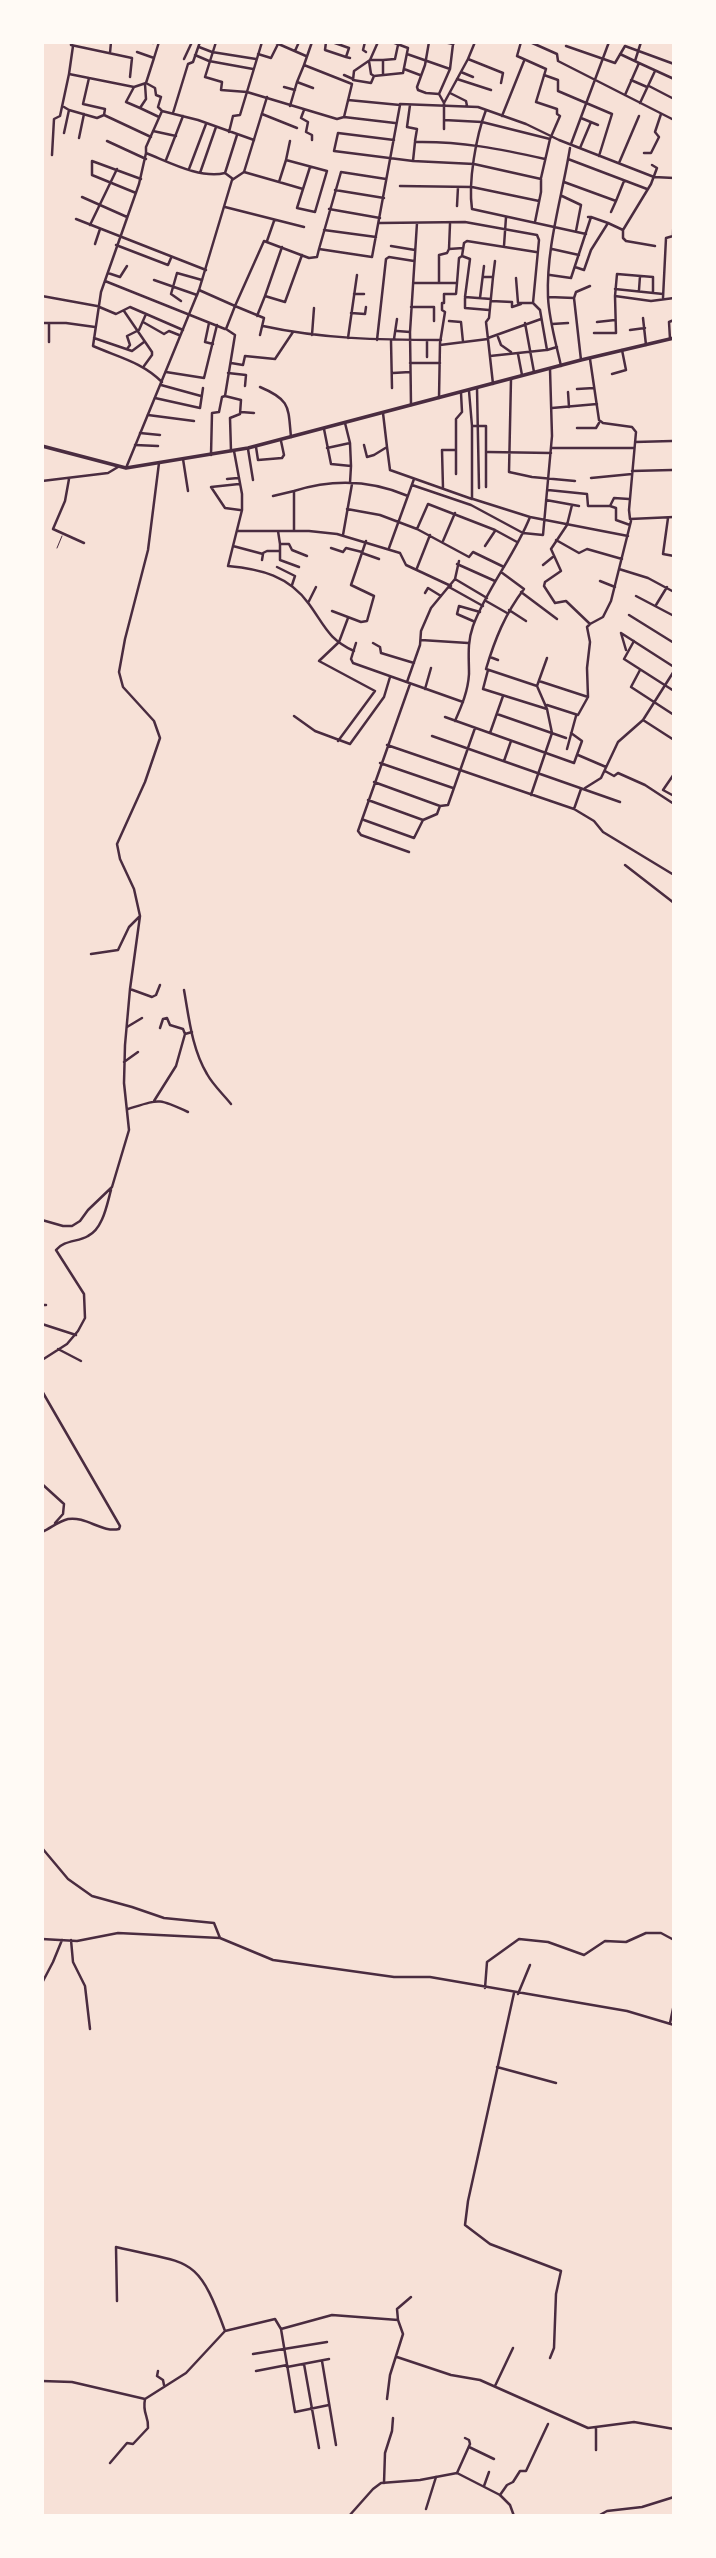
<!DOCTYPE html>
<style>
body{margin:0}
#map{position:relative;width:716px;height:2558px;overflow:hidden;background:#f7e1d7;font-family:"Asap Condensed",sans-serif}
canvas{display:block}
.frame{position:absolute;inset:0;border:44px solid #fffaf5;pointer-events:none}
</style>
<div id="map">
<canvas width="716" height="2558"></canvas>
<div class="frame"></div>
</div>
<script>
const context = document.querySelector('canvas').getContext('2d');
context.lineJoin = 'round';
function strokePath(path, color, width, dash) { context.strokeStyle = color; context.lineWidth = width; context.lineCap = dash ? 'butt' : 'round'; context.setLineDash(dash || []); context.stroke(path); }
strokePath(new Path2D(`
 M 57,548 L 62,536`), '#4a2c40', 1);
strokePath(new Path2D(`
 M 71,42 L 71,45 L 132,58 L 130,77
 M 216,42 L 205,77 L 222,82 L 221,90 L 247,92 L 337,119 L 344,117 L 395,123
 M 274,42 L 306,56
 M 312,42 L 304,65 L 352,84 L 344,117
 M 326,42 L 325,50 L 346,57
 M 332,42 L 349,48 L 346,57 L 350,58
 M 365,42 L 363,50 L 366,52
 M 378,42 L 370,60 L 354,71 L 353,80 L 371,83 L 374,76 L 403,73 L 408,48 L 392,42
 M 429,42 L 425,65 L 417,87 L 418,90 L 426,93 L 439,94 L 450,69 L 453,44
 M 444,42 L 453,44 L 456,42
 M 521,42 L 517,56 L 546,69 L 536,102 L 557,109 L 557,114 L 560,116 L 550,139 L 541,178
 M 530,42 L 557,54 L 558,61 L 674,120
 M 153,43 L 153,42
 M 566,46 L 615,63 L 625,46 L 674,64
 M 199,47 L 212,52 L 256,59
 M 295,51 L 299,42
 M 137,52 L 154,58 L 159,42
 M 110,53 L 111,42
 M 258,54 L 271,58 L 278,44
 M 407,54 L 450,69
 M 620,54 L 639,63
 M 195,55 L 209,61 L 253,69
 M 184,59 L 192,42
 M 468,59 L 475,42
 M 370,60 L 383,60 L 383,74
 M 383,60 L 395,59 L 398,45
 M 369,61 L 371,74 L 374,76
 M 635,61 L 641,42
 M 304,65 L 297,82 L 313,88
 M 404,69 L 420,75
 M 461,72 L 473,77
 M 69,74 L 73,46
 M 344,75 L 353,79
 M 544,75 L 558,80 L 558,91 L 612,114 L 599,156
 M 89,78 L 83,104 L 105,109 L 104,115
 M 457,79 L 491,90
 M 631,80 L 647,87
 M 146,83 L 155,88 L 156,95 L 161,97 L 158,107 L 162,111 L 146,147 L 146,153 C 169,162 200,179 225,173 L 233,179
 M 145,84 L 146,99 L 140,108 L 159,117
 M 649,86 L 674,99
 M 134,87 L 126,102 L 140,108
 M 284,87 L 295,90
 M 450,93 L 466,101 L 467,106
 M 439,94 L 444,103 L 468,59 L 503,73 L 501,83
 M 625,95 L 639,63 L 674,79
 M 444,103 L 444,120 L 482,122 L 550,139
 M 640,103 L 655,71
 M 400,104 L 478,107 L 526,124 L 559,140 L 654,177 L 674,178
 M 410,105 L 407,127 L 417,129 L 415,141
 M 290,106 L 297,82
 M 64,107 L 69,110 L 64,133
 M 69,110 L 97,118 L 104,115 L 151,137
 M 304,110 L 301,118 L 308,122 L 306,132 L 312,135 L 312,140
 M 486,110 C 476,136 468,182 472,209 L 586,234
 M 162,111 L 198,120 L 254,140
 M 173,113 L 188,64 L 193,62 L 200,42
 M 262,114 L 297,128
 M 502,116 L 524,61
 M 581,118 L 598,125
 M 444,120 L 444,129
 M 153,131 L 176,136
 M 229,132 L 233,116 L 240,115 L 262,42
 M 79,138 L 84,114
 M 394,140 L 338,133 L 334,151 L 413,161 L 474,164 L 541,179 L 541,192 L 535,222
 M 107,141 L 146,159
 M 571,144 L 609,42
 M 580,148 L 591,122
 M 146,153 L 139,184 L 101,292 L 93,346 C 118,357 142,362 162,382
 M 644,153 L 651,153 L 659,137 L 655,132 L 661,114
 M 52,155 L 54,119 L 60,116 L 69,74 L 134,87 L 146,83 L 154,58
 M 568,159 L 647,189
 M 166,160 L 183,116
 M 286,160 L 290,141
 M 413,161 L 415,142 C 460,141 501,149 545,159
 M 619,163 L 639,116
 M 189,169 L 206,124
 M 244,172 L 279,182 L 286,160 L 327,171 L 315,212 L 297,208 L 303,189
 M 200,173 L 216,127
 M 225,173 L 237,135
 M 279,182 L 303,189 L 310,167
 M 564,182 L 616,201 L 624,181
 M 400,186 L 472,187 L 539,201
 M 335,190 L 384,198
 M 136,193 L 92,175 L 92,161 L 141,179
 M 562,196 L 581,205 L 576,231
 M 82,197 L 127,217
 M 457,206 L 458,187
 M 225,207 L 304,227
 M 329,209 L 380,218
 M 611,212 L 616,201
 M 591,217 L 608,223
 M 76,219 L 206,270
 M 380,223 L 465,222 L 537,235 L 539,240 L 533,303 L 540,310 L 547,350 L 557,347
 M 90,225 L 117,169
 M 324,230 L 376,237
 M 623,230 L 623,238 L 626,241 L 655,246
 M 673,236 L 674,203
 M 267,241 L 274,221
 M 95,244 L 100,229
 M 116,245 L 168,265 L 171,258
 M 391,246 L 415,250
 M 504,246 L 506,217
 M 319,249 L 341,172 L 386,179
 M 449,249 L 450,224
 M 552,249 L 579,255
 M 462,256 L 470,259 L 465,297 L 491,299
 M 575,267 L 584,270 L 591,250 L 608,223 L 623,230 L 651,184 L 657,168 L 652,165
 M 108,273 L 120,277 L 127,266
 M 550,275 L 571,278 L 591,217 L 588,217
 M 493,277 L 495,261
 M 516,278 L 518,303 L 533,303
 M 154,280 L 197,295
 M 105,281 L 225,329
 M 413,283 L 457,283 L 459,258 L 462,256 L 464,243 L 467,241 L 536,252
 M 439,283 L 439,255 L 447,253 L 449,249 L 463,248
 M 615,289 L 663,294
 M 199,290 L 235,306 L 264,241 L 309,258 L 317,257 L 319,249 L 372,257 L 400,105 L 348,100
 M 639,290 L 640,276
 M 354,294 L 364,294
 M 42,296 L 97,306 L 116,314 L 130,307 L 183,330
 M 265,296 L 282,247
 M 615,296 L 651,301 L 674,298
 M 549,297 L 574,298
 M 465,298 L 465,308 L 489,310
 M 480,298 L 484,266
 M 663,298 L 666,238 L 673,236
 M 181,301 L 171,294 L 177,273 L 202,280
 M 491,301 L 512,302 L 512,307 L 521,304
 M 411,307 L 434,307 L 434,321
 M 124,311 L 152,352 L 152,355 L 144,366
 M 351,313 L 365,314 L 366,307
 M 257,316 L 265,296 L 285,302 L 302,255
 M 643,318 L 646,345
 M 449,321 L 461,322 L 463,342
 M 143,322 L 164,334 L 169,331 L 179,335
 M 597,322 L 615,320
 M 42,323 L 66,323 L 95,327
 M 209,323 L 205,342 L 213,344
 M 525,323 L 534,372
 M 552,324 L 568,323
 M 263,326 C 322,339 381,340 441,340
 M 630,330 L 645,328
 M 397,331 L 410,332
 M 594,333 L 616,333 L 615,296 L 617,274 L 653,277 L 653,293
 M 312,335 L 314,308
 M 498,337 L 501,345 L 511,352
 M 94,338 L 132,351 L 144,342
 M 348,338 L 357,275
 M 488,338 L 541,319
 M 394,339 L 397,319
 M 488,339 L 493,384
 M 670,339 L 669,322 L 674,320
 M 377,340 L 386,259 L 389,257 L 414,261
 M 391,341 L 392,388
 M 49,342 L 49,323
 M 440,345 L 488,339 L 486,322 L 489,318 L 493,277 L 483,277
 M 127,349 L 130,345 L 127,336 L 139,330 L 146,314
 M 518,354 L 522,375
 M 490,356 L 546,350
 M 427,357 L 427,340
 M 590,359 L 599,420 L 603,423 L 632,427 L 636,432 L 629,510 L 630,519 L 674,517
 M 581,360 L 574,298 L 576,292 L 590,286
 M 231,363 L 243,365 L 245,356 L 275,359 L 293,332
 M 410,363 L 440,363
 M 561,366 C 556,343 549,320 548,297 C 546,247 562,197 570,148
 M 166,372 L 204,378 L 217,325
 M 228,373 L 246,375 L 245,386
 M 393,373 L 410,372
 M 612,374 L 626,370 L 622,350
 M 511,379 L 509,472 L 532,477 L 575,481
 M 161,385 L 201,396
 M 260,387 C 291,400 288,407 291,437
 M 477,388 L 479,488
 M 577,389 L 594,388
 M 568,392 L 569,407
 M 225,396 L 235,335 L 226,329 L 235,306 L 264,318 L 260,335
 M 155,398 L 200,408 L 203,388
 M 439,398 L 440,343 L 445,312 L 442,310 L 442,303 L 444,303 L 444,294 L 456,294 L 457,283
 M 411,405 L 410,332 L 417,223
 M 552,408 L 597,404
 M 241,412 L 254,413
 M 148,415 L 194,421
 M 472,426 L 486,426 L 486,487
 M 577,428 L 596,428 L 599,423
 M 324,429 L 331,464 L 351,466 L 350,443 L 345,423
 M 140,433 L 160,435
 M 635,442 L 672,441
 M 135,445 L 158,446
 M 364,445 L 367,457 L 374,455 L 387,447 L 383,413
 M 256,447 L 258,460 L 282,458 L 284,455 L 281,441
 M 387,447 L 390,470 L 472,499 L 472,426 L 469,391
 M 327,448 L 350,443
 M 551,448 L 634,448
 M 248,449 L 253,480
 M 234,451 L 242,494 L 242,510 L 228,566 C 261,569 289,576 309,604 C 325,626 328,639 354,651
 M 488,452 L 551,453
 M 211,455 L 212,413 L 219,412 L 222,397 L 225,396 L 241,400 L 240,414 L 230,418 L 231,451
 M 183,459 L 188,491
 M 632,471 L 672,470
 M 456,474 L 456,419 L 462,412 L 461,393
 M 591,478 L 632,474
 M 69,479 L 65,501 L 53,529 L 84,543
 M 227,479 L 238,478
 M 42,481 L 108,473 L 118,467
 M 350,483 L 351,466
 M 239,484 L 211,487 L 225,508 L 240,510
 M 412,485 L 471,505 L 523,533 L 543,535 L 552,436 L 550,369
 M 443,488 L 442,450 L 456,450
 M 548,490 L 587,494 L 588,506 L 610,506 L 614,498 L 629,499
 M 273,496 L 294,491
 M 473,499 L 530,517
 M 546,500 L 579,506
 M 572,505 L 567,525 L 551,549 L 561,571 L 545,582 L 544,586 L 555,603 L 566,601 L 590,624
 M 610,506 L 616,508 L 616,520 L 630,525
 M 347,509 L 380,515 L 417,529 L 469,557 L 473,552 L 504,567
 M 668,518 L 663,554 L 674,556
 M 417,529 L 428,504 L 495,530 L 517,542
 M 238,531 L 309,531 L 337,534 L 400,553 L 406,565 L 451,586
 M 278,531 L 280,544 L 289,544 L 292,550 L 307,556
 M 294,531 L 294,491 C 332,479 371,480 408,496
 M 343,535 L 352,484
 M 556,540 L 579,553 L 587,549 L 622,559
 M 443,541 L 455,513
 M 280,544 L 280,560 L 299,567
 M 233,546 L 263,554 L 262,560
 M 485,546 L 495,531
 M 331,548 L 343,552 L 346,548 L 362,552
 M 389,548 L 414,479
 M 263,553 L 267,551 L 280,551
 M 362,553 L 379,559
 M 457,564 L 495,581
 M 543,565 L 554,556
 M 277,567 L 295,576 L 292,585
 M 417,568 L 430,535
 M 619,569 L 648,578 L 674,592
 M 501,572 L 524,589 C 505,614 495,639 486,669 L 537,686 L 547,709 L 552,733 L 531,795
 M 455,579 L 487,598
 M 600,581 L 615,587
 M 449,587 L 483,606
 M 521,592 L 557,619
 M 425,593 L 428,588 L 441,596
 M 636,596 L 674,616
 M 486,601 L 507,613
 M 308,603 L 316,587
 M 656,605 L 667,587
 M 509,610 L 526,621
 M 332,611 L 361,622 L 367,621 L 374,596 L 351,585 L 366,541
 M 629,615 L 674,643
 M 473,621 L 457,614 L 459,606 L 480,612
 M 590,624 L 603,617 L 611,601 L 631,521
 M 621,633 L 674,667
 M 621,633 L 626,650
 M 421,640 L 468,643
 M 634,641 L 624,659 L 674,691
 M 356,643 L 351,659 L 353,663 L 463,702
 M 373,643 L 380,647 L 381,653 L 414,663
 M 490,657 L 498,660
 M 488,670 L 483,689 L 547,709
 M 640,670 L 631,687 L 674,715
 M 539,681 L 588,697 L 578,715 L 547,705
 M 407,682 L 420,645 L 421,631 L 431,608 L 455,579 L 459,561
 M 537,686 L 547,658
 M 425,689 L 431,668
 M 588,697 L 587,668 L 590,642 L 587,627 L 590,624
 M 497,714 L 566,738
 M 294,716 L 315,731 L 350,744 L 384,697 L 390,677
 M 445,717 L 574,763 L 582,741 L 571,733
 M 643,720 L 674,740
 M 455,721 C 462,705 468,691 469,674 C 469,657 467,643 473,626 C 487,588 515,555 530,517 L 628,536
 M 490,733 L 503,696
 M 432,736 L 620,802
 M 338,741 L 375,691 L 319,661 L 339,642 L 348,618
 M 387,745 L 574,809 L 594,821 L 603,832 L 674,875
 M 567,749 L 576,716
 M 578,755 L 606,767
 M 504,761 L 511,741
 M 380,763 L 453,788
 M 605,771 L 614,776 L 618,773 L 645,785 L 674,804
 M 674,774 L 663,790 L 674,796
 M 374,782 L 440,806
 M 585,788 L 601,778 L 618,742 L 643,720 L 674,671
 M 368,800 L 423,820
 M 574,809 L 581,789
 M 364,820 L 414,838 L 423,820
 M 423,820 L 437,814 L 440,806 L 448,805 L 475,728
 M 409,852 L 361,835 L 358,831 L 410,684
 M 625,865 L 674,903
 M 91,954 L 118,950 L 129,927 L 140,916
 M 130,989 L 152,997 L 156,995 L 160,985
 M 184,990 C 189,1018 192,1049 207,1074 C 213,1085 223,1094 231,1104
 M 127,1027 L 142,1018
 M 160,1028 L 163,1019 L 167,1018 L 170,1025 L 183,1029 L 185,1034 L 192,1032
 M 124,1062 L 138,1052
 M 154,1101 L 176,1066 L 185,1034
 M 128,1109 C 160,1099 158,1098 188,1112
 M 42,1220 L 63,1226 L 72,1226 L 80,1221 L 88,1210 L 112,1187 L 129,1130 L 124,1083 L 125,1045 L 130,989 L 140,916 L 134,889 L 120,859 L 117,844 L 145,782 L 160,738 L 154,721 L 123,687 L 119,672 L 125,639 L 148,550 L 159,463
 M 42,1305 L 46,1305
 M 42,1324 L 76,1335
 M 58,1349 L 81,1361
 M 42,1360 L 67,1344 L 78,1331 L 85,1318 L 84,1294 L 56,1250 C 64,1240 78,1242 88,1236 C 103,1229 107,1204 111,1190
 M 42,1391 L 120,1526 L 119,1529 C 102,1533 86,1516 68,1519 C 59,1521 51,1528 42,1532
 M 42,1484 L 64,1504 L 63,1514 L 55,1523
 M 42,1848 L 68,1879 L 92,1896 L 132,1907 L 164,1918 L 214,1923 L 220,1938
 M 42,1939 L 77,1941 L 118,1933 L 220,1938 L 273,1960 L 394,1977 L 430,1977 L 627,2011 L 674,2025
 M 71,1940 L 73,1962 L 85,1986 L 90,2029
 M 42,1983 L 53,1962 L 62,1940
 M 485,1988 L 487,1962 L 519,1939 L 548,1942 L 584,1955 L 605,1941 L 626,1942 L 646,1933 L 661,1933 L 674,1940
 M 514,1993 L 468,2201 L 465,2225 L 490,2244 L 561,2271 L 556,2294 L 554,2348 L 550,2358
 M 518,1994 L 530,1965
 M 674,1994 L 674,2003
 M 670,2023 L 674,2004
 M 497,2067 L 556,2083
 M 117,2301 L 116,2247 C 190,2265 197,2253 225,2331
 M 398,2320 L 397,2309 L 411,2297
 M 281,2329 L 332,2315 L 398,2320 L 403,2334 L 390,2375 L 387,2399
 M 253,2354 L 327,2342
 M 397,2357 L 451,2375 L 480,2380 L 588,2428 L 634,2422 L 674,2429
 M 322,2361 L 336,2445
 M 304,2364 L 319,2448
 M 287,2367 L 329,2359
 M 158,2371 L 157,2376 L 163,2380 L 164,2385
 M 256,2371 L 287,2365
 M 42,2381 L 72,2382 L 145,2399 L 186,2373 L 225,2331 L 275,2319 L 281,2329 L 295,2412 L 329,2405
 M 495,2386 L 513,2348
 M 596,2428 L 596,2450
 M 469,2447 L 494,2459
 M 110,2463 L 127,2443 L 133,2444 L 148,2428 C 149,2416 142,2414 145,2399
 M 457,2473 L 470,2444 L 469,2440 L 465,2438
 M 384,2483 L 385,2453 L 392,2431 L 393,2418
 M 484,2486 L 489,2472
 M 500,2495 L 507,2485 L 513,2482 L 520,2471 L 526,2471 L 548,2424
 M 426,2509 L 436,2477`), '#4a2c40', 2.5);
strokePath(new Path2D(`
 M 126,468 L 199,290 L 232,180 L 244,172 L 267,97
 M 349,2516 L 373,2489 L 381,2483 L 420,2480 L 457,2473 L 500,2495 L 510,2505 L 514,2516
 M 598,2516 L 607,2511 L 642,2507 L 674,2497`), '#4a2c40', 2.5);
strokePath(new Path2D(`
 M 42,446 L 126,468 L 248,448 L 581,360 L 674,338`), '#4a2c40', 3.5);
</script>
